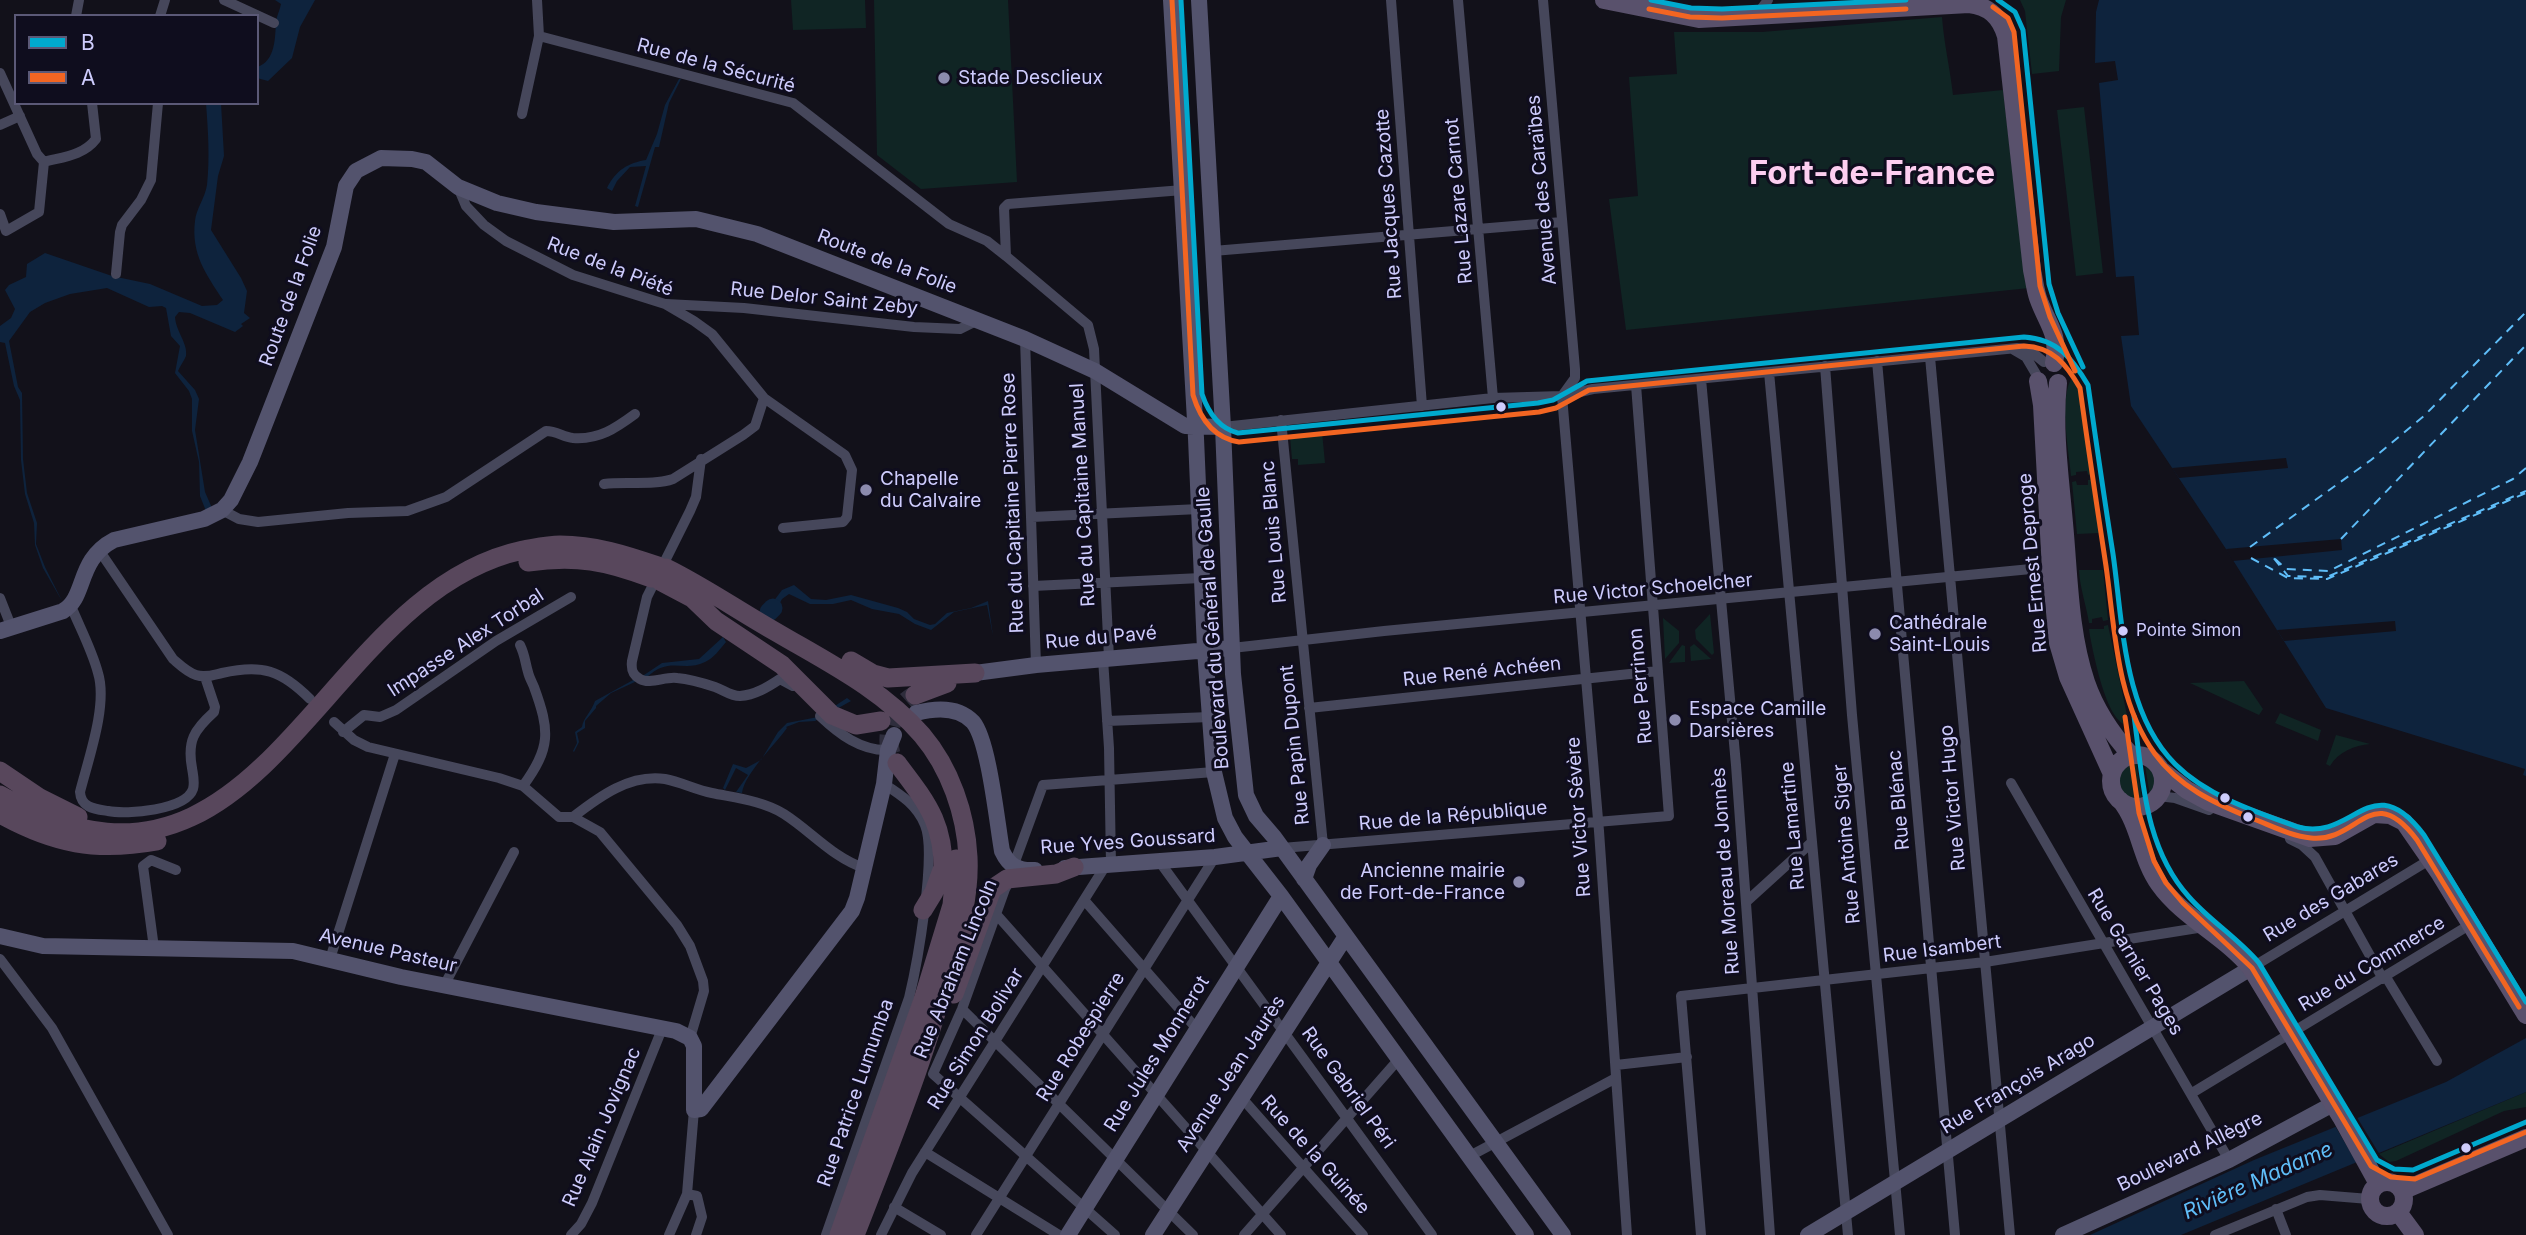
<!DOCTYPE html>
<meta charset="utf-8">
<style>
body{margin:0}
#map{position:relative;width:2526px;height:1235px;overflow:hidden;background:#12111a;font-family:Inter,sans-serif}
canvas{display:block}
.legend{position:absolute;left:14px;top:14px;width:245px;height:91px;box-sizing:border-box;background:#0f0d1e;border:2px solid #5b5977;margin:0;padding:9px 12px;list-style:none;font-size:21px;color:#ceccfd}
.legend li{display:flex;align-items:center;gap:14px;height:35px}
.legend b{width:35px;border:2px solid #5b5977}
</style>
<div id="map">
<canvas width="2526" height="1235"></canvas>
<ul class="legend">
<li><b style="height:9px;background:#00a9ce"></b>B</li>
<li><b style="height:9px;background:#f26522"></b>A</li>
</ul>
</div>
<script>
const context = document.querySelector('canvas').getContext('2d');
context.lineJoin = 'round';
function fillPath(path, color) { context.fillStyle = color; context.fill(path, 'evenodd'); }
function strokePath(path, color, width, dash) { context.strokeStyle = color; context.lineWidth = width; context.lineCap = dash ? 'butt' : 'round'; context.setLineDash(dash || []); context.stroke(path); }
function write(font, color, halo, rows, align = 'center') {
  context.font = font + ' Inter,sans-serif'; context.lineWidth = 6; context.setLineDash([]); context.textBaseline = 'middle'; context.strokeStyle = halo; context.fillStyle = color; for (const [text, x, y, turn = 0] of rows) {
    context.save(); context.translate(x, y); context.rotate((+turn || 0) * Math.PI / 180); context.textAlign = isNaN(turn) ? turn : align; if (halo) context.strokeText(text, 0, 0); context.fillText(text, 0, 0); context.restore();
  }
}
fillPath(new Path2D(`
 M 791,0 L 865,0 L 866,28 L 793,30 Z
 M 874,0 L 1008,0 L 1017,182 L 921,189 L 877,155 Z
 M 2020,0 L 2066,0 L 2061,17 L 2059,71 L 2032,74 L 2025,11 Z
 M 1942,17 C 1944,44 1950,68 1953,95 L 2003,90 L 2025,282 L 2029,288 L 1626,330 L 1609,199 L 1638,196 L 1629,77 L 1677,74 L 1674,32 L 1762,32 Z
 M 2084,107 L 2103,273 L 2076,276 L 2057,110 Z
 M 2073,376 L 2079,386 L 2091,474 L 2088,475 L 2087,471 L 2076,472 L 2076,475 L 2071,476 C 2069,451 2058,396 2073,376 Z
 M 1322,432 L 1325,463 L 1298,465 L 1298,459 L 1292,459 L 1290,437 L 1293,434 Z
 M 2088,480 L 2092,480 L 2099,533 L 2077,534 L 2072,482 L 2076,481 L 2077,485 L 2088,485 Z
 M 2079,570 L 2103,570 L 2108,620 L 2103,621 L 2102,617 L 2092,619 L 2092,623 L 2089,623 C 2086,604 2080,589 2079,570 Z
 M 1710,614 L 1714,653 L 1712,655 L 1696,639 L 1695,630 Z
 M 1663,618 L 1679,631 L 1679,643 L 1665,659 Z
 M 2108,625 L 2128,720 L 2126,725 C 2106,719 2094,656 2090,636 L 2089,629 L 2104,629 L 2104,626 Z
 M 1694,644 L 1710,658 L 1711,659 L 1691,661 L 1690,647 Z
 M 1682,645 L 1685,646 L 1685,662 L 1669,663 Z
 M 2244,681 L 2263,709 L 2259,715 L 2190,683 Z
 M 2280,713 L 2321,730 L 2318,741 L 2275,723 Z
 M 2336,735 L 2370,744 C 2355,745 2338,752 2330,766 L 2326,764 Z
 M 2136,759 L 2142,800 C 2112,800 2104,767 2136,759 Z
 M 2144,759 C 2159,768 2163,783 2150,796 Z
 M 2526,1092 L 2526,1107 L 2504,1111 L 2396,1161 L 2389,1162 L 2379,1154 Z`), '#102524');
fillPath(new Path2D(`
 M 275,0 L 315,0 L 300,27 L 292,58 L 268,81 L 257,78 L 257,67 C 276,61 275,37 276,21 C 277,15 280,10 281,4 Z
 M 2099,0 L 2526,0 L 2526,776 L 2523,775 L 2525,769 L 2326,708 L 2226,549 L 2131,406 L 2121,336 L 2139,335 L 2134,276 L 2116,277 L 2099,83 L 2118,80 L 2115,61 L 2095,63 L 2096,12 Z
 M 679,79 L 681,79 L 669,103 L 659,147 L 655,147 L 638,207 L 635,206 L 646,166 L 630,167 L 617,181 L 612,191 L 607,188 C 616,170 628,163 646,160 L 657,134 L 665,105 Z
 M 206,103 L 221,103 L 224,156 L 218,176 L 211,230 L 241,278 L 247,291 L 244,313 L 250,318 L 241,324 L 243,326 L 235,332 L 190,313 L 179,312 L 175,317 C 176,332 188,343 186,356 C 184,361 180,366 178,371 L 195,390 L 199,399 L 195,430 L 205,492 L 212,508 L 206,511 L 200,496 L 199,462 L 192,431 L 192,399 L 189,391 L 175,373 L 180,346 L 171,336 L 166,308 L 162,306 L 149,307 L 107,288 L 70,294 L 45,303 L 30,312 L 9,341 L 18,387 L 22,393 L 23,459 L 27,493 L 37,523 L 36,544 L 45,567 L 62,601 L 43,568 L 35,545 L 34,523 L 25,494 L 21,460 L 20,400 L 14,386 L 5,343 L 0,342 L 0,326 L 11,318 L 15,309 L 5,290 L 9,285 L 26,277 L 27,264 L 45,253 L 112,276 L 150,284 L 202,306 L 217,305 L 223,300 C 206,274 191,254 195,221 C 196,209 205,198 207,185 C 210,158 208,130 206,103 Z
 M 794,585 L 811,599 L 826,600 L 851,595 L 898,608 L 907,612 L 914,619 L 930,625 L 935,624 L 947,613 L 971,608 L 988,601 L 993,636 L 987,605 L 954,612 L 931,630 L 915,624 L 899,614 L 872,609 L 851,600 L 833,604 L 810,604 L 789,594 L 782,599 L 776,610 L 770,606 L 782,590 Z
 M 723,637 L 726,642 C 720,649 714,658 705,662 C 682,673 670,655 646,678 L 641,677 L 662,663 L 699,659 Z
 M 635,679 L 637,681 L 611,693 L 596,706 L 596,708 L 585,721 L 585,728 L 577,733 L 579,742 L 574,752 L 573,751 L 577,743 L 575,732 L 582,727 C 583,718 592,711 595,701 Z
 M 847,698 L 851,701 L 815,721 L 799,722 L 786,727 L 787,728 C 774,746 745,773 742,793 L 736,792 L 748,775 L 736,768 L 725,790 L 723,788 L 733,764 L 746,768 L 761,760 L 778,732 L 787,723 L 818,717 Z
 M 2526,1038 L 2526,1092 L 2181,1235 L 2090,1235 L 2254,1160 L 2446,1082 Z`), '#0e233d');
fillPath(new Path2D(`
 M 2286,458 L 2288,468 L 2179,478 L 2172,468 Z
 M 2341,539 L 2342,550 L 2233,561 L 2226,549 Z
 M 2395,621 L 2396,631 L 2284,641 L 2277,630 Z
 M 2355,1114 L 2380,1155 L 2359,1167 L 2334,1124 Z`), '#12111a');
strokePath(new Path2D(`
 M 769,612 L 773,608`), '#0e233d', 19);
strokePath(new Path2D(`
 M 2526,468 L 2513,479 L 2329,571 L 2286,569 L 2272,556 L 2288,576 L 2327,577 L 2526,491
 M 2341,539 L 2526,345
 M 2250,547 L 2371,460 L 2424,416 L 2526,312
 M 2251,558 L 2288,578 L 2327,579 L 2526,493`), '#5fbdf8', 2, [9, 7]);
strokePath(new Path2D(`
 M 891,754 C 884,731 895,706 915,695`), '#2e2d3c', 19, [19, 10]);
strokePath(new Path2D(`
 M 224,0 L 274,23
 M 1391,0 L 1422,406
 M 1458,0 L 1493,398
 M 1543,0 L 1575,369 L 1575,378 L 1562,396
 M 76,16 L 79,0
 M 160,16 L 165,0
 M 1755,17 L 1768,0
 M 539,36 L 793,103 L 949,224 L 987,241 L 1006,256 L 1088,325 L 1094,349 L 1109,658
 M 0,73 L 37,154 L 44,162 L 39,212 L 6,231 L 0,214
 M 522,114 L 539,36 L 537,0
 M 0,125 L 20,116
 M 44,162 C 62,157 83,156 96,139 L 92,103
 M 458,187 L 466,206 L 484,225 L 506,241 L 573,275 L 665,304 L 694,321 L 712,334 L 764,398 L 845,455 L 852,470 L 847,517 L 843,522 L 783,528
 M 1213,251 L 1562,222
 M 1006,256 L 1004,208 L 1008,204 L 1183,190
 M 116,274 L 120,232 L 122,225 L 141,200 L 151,180 L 158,103
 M 666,304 L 744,308 L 914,327 L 960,329 L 978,320
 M 1025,339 L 1036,665
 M 2014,350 L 2026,357 L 2036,374
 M 1930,357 L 2010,1235
 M 1877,361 L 1955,1235
 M 1825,366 L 1852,715 L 1900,1235
 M 1769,372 L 1848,1235
 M 1701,379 L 1736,765 L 1770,1235
 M 1562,396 L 1599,831 L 1627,1235
 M 1281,420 L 1323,845
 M 1223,427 L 1493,398 L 1562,396 L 1593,389 L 2017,348 L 2028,349 L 2044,362
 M 701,459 L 696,497 L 690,511 L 647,597 L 632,661 C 631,669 632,675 640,679 C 650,685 666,676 677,678 C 689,679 703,683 715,687 C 724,690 730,696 740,696 C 755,695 768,687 780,679 L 793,686
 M 604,484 C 625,481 654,486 673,479 L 743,435 L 755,426 L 764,398
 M 222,510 L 239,519 L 258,522 L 348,513 L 407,511 L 446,497 L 546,431 C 557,431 563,437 573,438 C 599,440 616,428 635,414
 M 1032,517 L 1199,509
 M 99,550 L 173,659 C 180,665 187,672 196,675 C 205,678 213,675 222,673 C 262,664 281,670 310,699
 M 1033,586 L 1201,578
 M 0,598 L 11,626
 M 71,606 C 80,628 92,650 98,673 C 108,705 88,760 80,792 C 81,808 95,809 108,811 C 127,815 186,810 193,789 C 195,782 193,775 192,768 C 187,741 194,730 214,712 L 215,707 L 205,677
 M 520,645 C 525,655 525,662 528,672 C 529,677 532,682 534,687 C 550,731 551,748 523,786
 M 1232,648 L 1384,631 L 2031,569 L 2054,571
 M 1103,659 L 1109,748 L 1111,865
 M 1309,708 L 1658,671
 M 820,716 C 839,734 861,751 888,750
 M 1107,721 L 1210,717
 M 334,722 L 354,740 L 368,747 L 499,778 L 523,786 L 559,817 L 573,817 L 600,832 L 677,925 L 690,946 L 703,981 L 704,991 L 690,1038
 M 343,732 L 364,715 L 380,717 L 396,710 L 496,641 L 571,597
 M 2011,783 L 2229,1160
 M 2158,796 L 2175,798 L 2209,810
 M 573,817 C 600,796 630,774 665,779 C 681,782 696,790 712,793 C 736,798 763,801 784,814 C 812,832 832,857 864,868
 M 2290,839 L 2302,845 L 2315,857 L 2383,979
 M 1282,848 L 1669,816 L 1636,385
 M 1159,861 L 1432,1235
 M 1013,867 L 1043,785 L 1214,772
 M 1010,880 L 1005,889 L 962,1009 L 933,1074 L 1115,1235
 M 1085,901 L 1196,1028
 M 1746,902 L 1812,842
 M 996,914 L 1281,1235
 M 154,948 L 143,866 L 151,860 L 176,870
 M 0,959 L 52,1028 L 168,1235
 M 330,959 L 395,754
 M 2251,968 L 2431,859
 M 2386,977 L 2437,1061
 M 444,986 L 514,852
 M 962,1009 L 1193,1235
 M 1616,1065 L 1687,1057
 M 2192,1093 L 2471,924
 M 1241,1097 L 1363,1235
 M 925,1152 L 1059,1235
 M 1468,1157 L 1616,1078
 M 687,1194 L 697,1196 L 702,1217 L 696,1235
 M 894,1207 L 941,1235
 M 2276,1209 L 2286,1235
 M 571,1235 L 581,1224 L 592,1203 L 662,1029
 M 669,1235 L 687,1194 L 694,1110
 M 826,1235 L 909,998 C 917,965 937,854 925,825 C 917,805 901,795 884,784
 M 881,1235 L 912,1173 L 1106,865
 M 976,1235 L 1215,857
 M 1244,1235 L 1398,1060
 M 1701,1235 L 1681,996 L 1985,962 L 2204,927
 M 2215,1235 L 2307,1197 L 2320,1195 L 2369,1199`), '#46475b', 10);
strokePath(new Path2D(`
 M 1171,0 L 1196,438 L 1205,650 L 1214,772 L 1225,818 L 1235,837 L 1281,896 L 1526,1235
 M 1199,0 L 1223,427 L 1233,674 L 1246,795 L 1256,816 L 1274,837 L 1563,1235
 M 0,631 L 63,611 C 87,597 76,560 114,540 L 204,519 L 222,510 L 231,500 L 250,462 L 334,247 L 346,186 L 356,171 L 381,158 L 412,159 L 426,162 L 458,187 L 497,203 L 536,212 L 614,222 L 696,219 L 757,234 L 1025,339 L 1095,371 L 1185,426 L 1223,427
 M 975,673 L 1036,665 L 1232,648
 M 916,713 C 935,708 958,706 973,722 C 989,741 997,823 1002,851 C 1009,866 1018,871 1035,870
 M 1065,868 L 1215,857 L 1282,848
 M 1304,879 L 1309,865 L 1323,845
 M 0,936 L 43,946 L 293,951 L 401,977 L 676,1031 L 690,1038 L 694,1046 L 694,1110 L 701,1109 L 852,911 L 857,898 L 871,839 L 884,784 L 888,750 L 894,735
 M 1068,1235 L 1281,896
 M 1153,1235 L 1346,936
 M 1808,1235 L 2251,968
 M 2063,1235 L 2229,1160 L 2333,1104`), '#53536d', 16);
strokePath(new Path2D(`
 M 1604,0 L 1699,19 L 1969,4 C 1989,6 2000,17 2006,36 L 2032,270 C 2034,279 2035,289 2038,298 C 2047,324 2060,333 2054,363
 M 2038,381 L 2042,405 L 2051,570 L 2058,643 L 2068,677 L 2112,774
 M 2058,383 C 2053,429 2060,477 2064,523 C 2069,576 2069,631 2086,682 C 2096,711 2111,733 2131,755
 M2111 781a26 26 0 1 1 52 0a26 26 0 1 1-52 0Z
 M 2161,770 L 2187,790 L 2209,802 L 2310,838 L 2335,836 L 2374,814 L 2390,815 L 2404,822 L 2440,874 L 2526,1015
 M 2121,801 C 2140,825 2141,859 2159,884 C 2183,918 2225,936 2251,968 L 2341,1117 L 2378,1184
 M2370 1199a17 17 0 1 1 34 0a17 17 0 1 1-34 0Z
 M 2402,1191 L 2526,1138
 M 2398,1212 L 2415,1235`), '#59516c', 18);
strokePath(new Path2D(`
 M 528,562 C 576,555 607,561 651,578
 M 666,568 C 703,586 739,611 776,632 C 827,662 882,689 922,735 C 950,768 966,814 968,857 C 970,896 959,933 948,971 C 924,1061 889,1148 855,1235
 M 660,581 L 696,600
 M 690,596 L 716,621 L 782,665 L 832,715 L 856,725 L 881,721
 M 851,661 L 873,674 L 888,678 L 975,673
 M 915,695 L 947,683
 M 897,763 C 929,805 946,826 943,882
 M 0,771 L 40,798 L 78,817
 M 0,795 C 264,947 316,594 523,550 C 535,548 548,545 560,545 C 595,545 626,555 658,566
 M 0,814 C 54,844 96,852 157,841
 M 923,910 L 934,892 L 942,870
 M 954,994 L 992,889 L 1007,879 L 1056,874 L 1074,867
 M 839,1235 L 923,1000 L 952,905 L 956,859`), '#58475c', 19);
strokePath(new Path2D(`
 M 1181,0 L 1202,394 C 1208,412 1218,428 1238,433 L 1538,403 L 1553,400 L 1587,381 L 2024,337 C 2057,339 2072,358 2088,385 C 2096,441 2104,497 2113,554 C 2123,623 2123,712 2175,764 C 2207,796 2256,812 2298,827 C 2354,842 2371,765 2424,835 L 2526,1002
 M 1651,0 L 1691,8 L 1722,9 L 1906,0
 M 1998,0 L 2015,12 L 2023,30 L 2049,284 L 2058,313 L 2083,367
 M 2134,716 C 2143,779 2144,847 2189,897 C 2210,921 2238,938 2259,963 L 2377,1160 L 2394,1169 L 2413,1170 L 2526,1122`), '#00a9ce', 5);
strokePath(new Path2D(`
 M 1172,0 L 1193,395 C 1200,418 1214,438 1239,442 L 1539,412 L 1556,408 L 1589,390 L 2024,346 C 2053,347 2066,364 2080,388 C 2088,447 2097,507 2106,566 C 2115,629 2116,701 2155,754 C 2179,787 2214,803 2251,818 C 2270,825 2290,836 2311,838 C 2359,843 2371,779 2417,840 L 2519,1007
 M 1993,7 L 2008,18 L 2014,32 L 2040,286 L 2050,317 L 2075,371
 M 1649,9 L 1690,17 L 1722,18 L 1906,9
 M 2125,717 L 2139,813 L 2154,861 L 2166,883 L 2183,903 L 2252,968 L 2371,1166 L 2391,1177 L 2415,1179 L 2526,1132`), '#f26522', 5);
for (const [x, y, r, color] of [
 [944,78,7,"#8c8bae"],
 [1501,407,6,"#ceccfd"],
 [866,490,7,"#8c8bae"],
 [2123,631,6,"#ceccfd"],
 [1875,634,7,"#8c8bae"],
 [1675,720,7,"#8c8bae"],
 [2225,798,6,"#ceccfd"],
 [2248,817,6,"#ceccfd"],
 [1519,882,7,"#8c8bae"],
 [2466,1148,6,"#ceccfd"]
]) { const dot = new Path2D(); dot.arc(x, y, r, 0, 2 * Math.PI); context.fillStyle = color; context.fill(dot); strokePath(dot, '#0f0d1e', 2.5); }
write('17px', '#ceccfd', '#0f0d1e', [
 ["Pointe Simon",2136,631]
], 'left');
write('19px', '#ceccfd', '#0f0d1e', [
 ["Rue de la Sécurité",716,66,15],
 ["Avenue des Caraïbes",1542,190,-95],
 ["Rue Lazare Carnot",1459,201,-95],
 ["Rue Jacques Cazotte",1389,204,-94],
 ["Route de la Folie",887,262,21],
 ["Rue de la Piété",610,267,21],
 ["Route de la Folie",291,296,-70],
 ["Rue Delor Saint Zeby",824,299,6],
 ["Rue du Capitaine Manuel",1083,495,-93],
 ["Rue du Capitaine Pierre Rose",1013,503,-92],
 ["Rue Louis Blanc",1274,532,-95],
 ["Rue Ernest Deproge",2033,563,-95],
 ["Rue Victor Schoelcher",1653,589,-5],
 ["Boulevard du Général de Gaulle",1213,628,-94],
 ["Rue du Pavé",1101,638,-5],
 ["Impasse Alex Torbal",466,643,-33],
 ["Rue René Achéen",1482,672,-6],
 ["Rue Perrinon",1641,686,-95],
 ["Rue Papin Dupont",1295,745,-96],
 ["Rue Victor Hugo",1953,798,-95],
 ["Rue Blénac",1899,800,-95],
 ["Rue de la République",1453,816,-5],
 ["Rue Victor Sévère",1579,817,-94],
 ["Rue Lamartine",1793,826,-95],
 ["Rue Yves Goussard",1128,842,-4],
 ["Rue Antoine Siger",1847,844,-95],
 ["Rue Moreau de Jonnès",1726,871,-94],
 ["Rue des Gabares",2331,898,-31],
 ["Rue Isambert",1942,949,-7],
 ["Avenue Pasteur",388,951,13],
 ["Rue Garnier Pages",2135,962,59],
 ["Rue du Commerce",2372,964,-31],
 ["Rue Abraham Lincoln",956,969,-68],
 ["Rue Robespierre",1081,1037,-58],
 ["Rue Simon Bolivar",976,1039,-58],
 ["Rue Jules Monnerot",1157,1054,-58],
 ["Avenue Jean Jaurès",1231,1074,-57],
 ["Rue François Arago",2018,1084,-31],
 ["Rue Gabriel Péri",1348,1088,54],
 ["Rue Patrice Lumumba",856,1093,-71],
 ["Rue Alain Jovignac",602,1127,-67],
 ["Boulevard Allègre",2190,1152,-26],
 ["Rue de la Guinée",1315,1155,48]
]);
write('19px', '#ceccfd', '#0f0d1e', [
 ["Stade Desclieux",958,78],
 ["Chapelle",880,479],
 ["du Calvaire",880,501],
 ["Cathédrale",1889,623],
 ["Saint-Louis",1889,645],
 ["Espace Camille",1689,709],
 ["Darsières",1689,731],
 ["Ancienne mairie",1505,871,"right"],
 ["de Fort-de-France",1505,893,"right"]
], 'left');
write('italic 21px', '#5fbdf8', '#0f0d1e', [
 ["Rivière Madame",2258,1181,-24]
]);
write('bold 33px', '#fdcef0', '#0f0d1e', [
 ["Fort-de-France",1872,174]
]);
</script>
